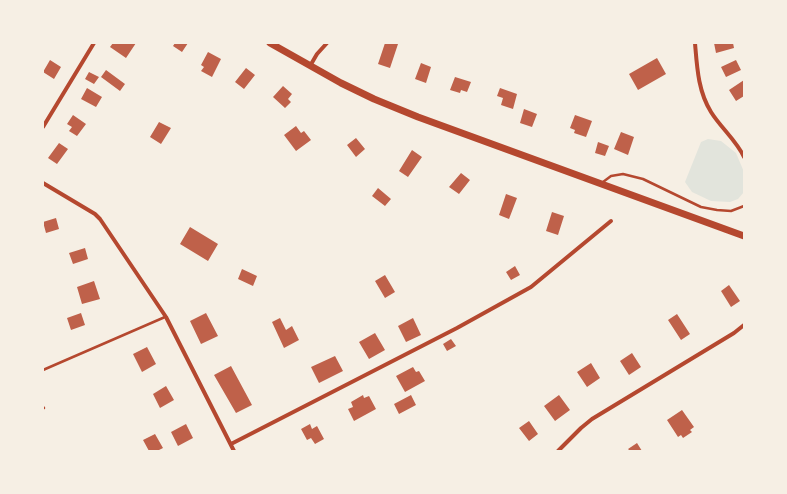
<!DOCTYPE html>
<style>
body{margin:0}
#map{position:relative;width:787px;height:494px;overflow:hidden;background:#f6efe4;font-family:Lato,sans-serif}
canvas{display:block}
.frame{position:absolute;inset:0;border:44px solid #f6efe4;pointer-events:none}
</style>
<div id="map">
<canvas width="787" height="494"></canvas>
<div class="frame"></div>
</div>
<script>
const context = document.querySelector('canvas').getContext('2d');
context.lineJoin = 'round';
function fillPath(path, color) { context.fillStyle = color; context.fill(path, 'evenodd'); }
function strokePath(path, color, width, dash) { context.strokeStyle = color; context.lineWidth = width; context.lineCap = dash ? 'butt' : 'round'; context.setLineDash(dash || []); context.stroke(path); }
fillPath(new Path2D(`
 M 708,139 L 721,141 L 736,153 L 744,172 L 744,192 L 738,199 L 730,202 L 711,201 L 692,192 L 685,182 L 701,142 Z`), '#e2e4dc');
fillPath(new Path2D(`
 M 113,43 L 136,43 L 126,58 L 110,47 Z
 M 175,43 L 188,43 L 182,52 L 173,46 Z
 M 385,43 L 398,44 L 390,68 L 378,64 Z
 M 714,43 L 733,43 L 734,48 L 716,53 Z
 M 208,52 L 221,59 L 212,77 L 201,71 L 204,67 L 201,65 Z
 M 657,58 L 666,74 L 638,90 L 629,74 Z
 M 50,60 L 61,67 L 54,79 L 43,72 Z
 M 736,60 L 741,70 L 726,77 L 721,67 Z
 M 421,63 L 431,67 L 426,83 L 415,79 Z
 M 246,68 L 255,75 L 244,89 L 235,82 Z
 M 106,70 L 125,84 L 120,91 L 101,77 Z
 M 89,72 L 99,77 L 94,84 L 85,79 Z
 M 455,77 L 471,82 L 467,92 L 461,90 L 460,93 L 450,90 Z
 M 744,80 L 744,96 L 736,101 L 729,90 Z
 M 283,86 L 292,94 L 288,99 L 291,102 L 285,108 L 273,97 Z
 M 87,88 L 102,97 L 96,107 L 81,99 Z
 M 500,88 L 517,94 L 513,109 L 501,105 L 503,98 L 497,96 Z
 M 524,109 L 537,114 L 532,127 L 520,123 Z
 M 73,115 L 86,124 L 77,136 L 69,131 L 72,127 L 67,124 Z
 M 575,115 L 592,121 L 586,137 L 574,133 L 575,130 L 570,128 Z
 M 159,122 L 171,128 L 161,144 L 150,137 Z
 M 296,126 L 301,133 L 304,131 L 311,140 L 296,151 L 284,135 Z
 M 621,132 L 634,137 L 628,155 L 614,149 Z
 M 356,138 L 365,149 L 356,157 L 347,145 Z
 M 598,142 L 609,146 L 605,156 L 595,153 Z
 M 59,143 L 68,149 L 57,164 L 48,158 Z
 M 412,150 L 422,157 L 408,177 L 399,171 Z
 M 461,173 L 470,180 L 459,194 L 449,187 Z
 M 378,188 L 391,199 L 385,206 L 372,196 Z
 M 506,194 L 517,198 L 509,219 L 499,215 Z
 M 552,212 L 564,216 L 558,235 L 546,231 Z
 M 56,218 L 59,229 L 46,233 L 43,222 Z
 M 190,227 L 218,244 L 208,261 L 180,244 Z
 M 85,248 L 88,259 L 73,264 L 69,253 Z
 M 515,266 L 520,275 L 511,280 L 506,272 Z
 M 242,269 L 257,276 L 253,286 L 238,279 Z
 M 385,275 L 395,292 L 385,298 L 375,281 Z
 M 94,281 L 100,299 L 82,304 L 77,287 Z
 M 729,285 L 740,301 L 731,307 L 721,291 Z
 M 81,313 L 85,325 L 71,330 L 67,318 Z
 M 206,313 L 218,336 L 201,344 L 190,321 Z
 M 677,314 L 690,334 L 681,340 L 668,320 Z
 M 280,318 L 286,330 L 292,326 L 299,340 L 284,348 L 272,322 Z
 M 413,318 L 421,335 L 406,342 L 398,326 Z
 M 375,333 L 385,350 L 369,359 L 359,342 Z
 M 451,339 L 456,346 L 447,351 L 443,344 Z
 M 147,347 L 156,364 L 142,372 L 133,354 Z
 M 632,353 L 641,367 L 629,375 L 620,361 Z
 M 335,356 L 343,371 L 319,383 L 311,367 Z
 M 591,363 L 600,378 L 587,387 L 577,372 Z
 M 231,366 L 252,405 L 236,413 L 214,375 Z
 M 413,367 L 416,372 L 419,371 L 425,381 L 405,392 L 396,376 Z
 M 166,386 L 174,400 L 160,408 L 153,394 Z
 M 363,395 L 364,398 L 369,396 L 376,409 L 354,421 L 348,409 L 353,407 L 351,402 Z
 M 411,395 L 416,405 L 399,414 L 394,404 Z
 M 559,395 L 570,410 L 555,421 L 544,406 Z
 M 682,410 L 694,427 L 690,430 L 692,432 L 683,438 L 681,435 L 678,437 L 667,420 Z
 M 529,421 L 538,434 L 529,441 L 519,428 Z
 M 186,424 L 193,438 L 178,446 L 171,432 Z
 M 310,424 L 312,429 L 317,426 L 324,439 L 315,444 L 311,438 L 307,440 L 301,429 Z
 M 155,434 L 163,448 L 157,451 L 149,451 L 143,440 Z
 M 637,443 L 642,451 L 630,451 L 628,449 Z`), '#bf614a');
strokePath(new Path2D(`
 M 603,182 L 611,176 L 623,174 L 643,179 L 701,207 L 717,210 L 731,211 L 744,206
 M 43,370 L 165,317
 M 43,407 L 44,408`), '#b5482f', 2.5);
strokePath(new Path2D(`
 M 695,43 C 697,67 698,91 711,112 C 721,128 736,140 744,157
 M 310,66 L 317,54 L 327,43
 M 43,127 L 94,43
 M 43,183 L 95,214 L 100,219 L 166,317 L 234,451
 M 231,444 L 457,328 L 531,287 L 611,221
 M 558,451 L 581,428 L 592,419 L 734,333 L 744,325`), '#b5482f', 4);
strokePath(new Path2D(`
 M 270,43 L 341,83 L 374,99 L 418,117 L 744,236`), '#b5482f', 7);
</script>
